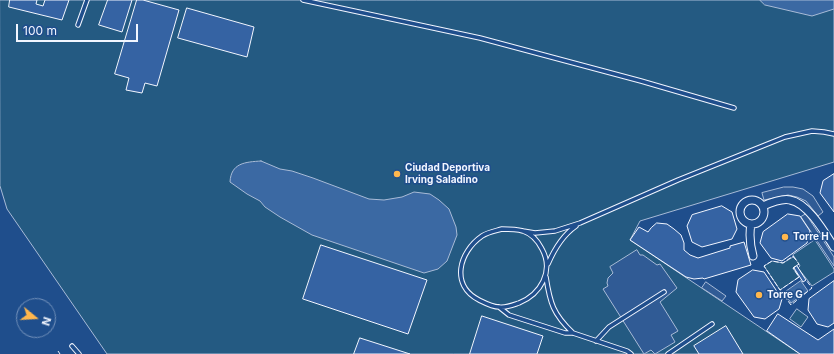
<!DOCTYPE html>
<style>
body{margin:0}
#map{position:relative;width:834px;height:354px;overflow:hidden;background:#1f4e8c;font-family:Inter,sans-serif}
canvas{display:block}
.north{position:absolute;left:16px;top:298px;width:40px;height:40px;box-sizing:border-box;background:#1f4e8c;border:1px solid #7391ba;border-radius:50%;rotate:108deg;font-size:11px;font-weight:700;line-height:16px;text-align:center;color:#f2f6ff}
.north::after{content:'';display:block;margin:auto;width:14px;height:18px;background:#ffb74d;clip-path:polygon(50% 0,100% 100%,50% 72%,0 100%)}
.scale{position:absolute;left:16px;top:24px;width:122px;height:18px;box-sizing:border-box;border:2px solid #f2f6ff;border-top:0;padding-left:5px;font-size:12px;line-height:14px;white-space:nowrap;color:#f2f6ff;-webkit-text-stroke:3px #1f4e8c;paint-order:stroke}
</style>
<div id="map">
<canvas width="834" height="354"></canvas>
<div class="north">N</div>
<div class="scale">100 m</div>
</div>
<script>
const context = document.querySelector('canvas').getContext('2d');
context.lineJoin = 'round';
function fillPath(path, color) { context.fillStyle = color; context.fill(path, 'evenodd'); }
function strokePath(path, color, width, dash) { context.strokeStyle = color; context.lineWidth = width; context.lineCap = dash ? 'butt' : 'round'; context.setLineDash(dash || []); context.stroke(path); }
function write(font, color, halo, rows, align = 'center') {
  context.font = font + ' Inter,sans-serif'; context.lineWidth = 3; context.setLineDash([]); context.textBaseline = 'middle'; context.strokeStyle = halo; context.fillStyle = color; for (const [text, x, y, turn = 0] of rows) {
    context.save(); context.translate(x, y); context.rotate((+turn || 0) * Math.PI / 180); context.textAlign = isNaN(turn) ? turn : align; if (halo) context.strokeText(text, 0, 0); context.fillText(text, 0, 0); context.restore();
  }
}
const green = new Path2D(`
 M 0,0 L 834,0 L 834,162 L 640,221 L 630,240 L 800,354 L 107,354 L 7,209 L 0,186 Z
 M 815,240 L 834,269 L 834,272 L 812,286 L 798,268 L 800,266 L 799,264 L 793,268 L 799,277 L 780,290 L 764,266 L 772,261 L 783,263 L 793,257 L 797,261 L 793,255 Z
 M 797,309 L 808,317 L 801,327 L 790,319 Z`);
fillPath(green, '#245a82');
strokePath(green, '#a8bbd7', 1);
const parking = new Path2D(`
 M 784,187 L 793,187 L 803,189 L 813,196 L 823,212 L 818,216 L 806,201 L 797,197 L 788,195 L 764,200 L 762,193 Z
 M 806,214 L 834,257 L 834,266 L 801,217 Z
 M 637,250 L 640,255 L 643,255 L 657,265 L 660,264 L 677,288 L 660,302 L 678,331 L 671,335 L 675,342 L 655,354 L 651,350 L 644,354 L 603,289 L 608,286 L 607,283 L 608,278 L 613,273 L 610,267 Z
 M 706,282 L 726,296 L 722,301 L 702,288 Z`);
fillPath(parking, '#305b95');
strokePath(parking, '#a8bbd7', 1);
const water = new Path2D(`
 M 760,0 L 834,0 L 834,9 L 812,16 L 765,5 Z
 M 261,161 L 280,169 L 292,171 L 313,178 L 369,199 L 384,200 L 402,197 L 414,192 L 430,194 L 439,200 L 449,209 L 456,227 L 457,235 L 447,261 L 438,269 L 424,273 L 312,235 L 280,217 L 265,207 L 260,201 L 247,194 L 230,182 C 231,163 245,162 261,161 Z
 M 801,281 L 808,291 L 791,303 L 784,293 Z`);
fillPath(water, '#3b69a3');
strokePath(water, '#a8bbd7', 1);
const building = new Path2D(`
 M 10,0 L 37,0 L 36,4 L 43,6 L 45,0 L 69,0 L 62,20 L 9,7 Z
 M 108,0 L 132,0 L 122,32 L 99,25 Z
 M 137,0 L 143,0 L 179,10 L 157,86 L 145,83 L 142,93 L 126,90 L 129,78 L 115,74 Z
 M 187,8 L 254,27 L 247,57 L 178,38 Z
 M 834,174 L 834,212 L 820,193 L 823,181 Z
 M 722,206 L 732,212 L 737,229 L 732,239 L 702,247 L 692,242 L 687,226 L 692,215 Z
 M 788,214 L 800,216 L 810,231 L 807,243 L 782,261 L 771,258 L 760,243 L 763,232 Z
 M 657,223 L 667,224 L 674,229 L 681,235 L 684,243 L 684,250 L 690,255 L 698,258 L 730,248 L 730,246 L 744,242 L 751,265 L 704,279 L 703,278 L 694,279 L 686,277 L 630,240 L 639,227 L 648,232 L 651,228 Z
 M 321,245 L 427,280 L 408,334 L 303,299 Z
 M 797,266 L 806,280 L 803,282 L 794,268 Z
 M 753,270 L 764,272 L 782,299 L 779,309 L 765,319 L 754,317 L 736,292 L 738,280 Z
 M 834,281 L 834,323 L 828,327 L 817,324 L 808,310 L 809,299 Z
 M 778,314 L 818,340 L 834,329 L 834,354 L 800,354 L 767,331 Z
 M 482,316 L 543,336 L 537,354 L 470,354 Z
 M 726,326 L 743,354 L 699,354 L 694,346 Z
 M 360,338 L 410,354 L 354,354 Z`);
fillPath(building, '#3563a3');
strokePath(building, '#f2f6ff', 1);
const service = new Path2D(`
 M 303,0 L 480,38 L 641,81 L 734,108
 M 78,25 L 87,0
 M 502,229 C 509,229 516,229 523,231 C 532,234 538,241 542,249 C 554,271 541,294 519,303 C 513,305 506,308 499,307 C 492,307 485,303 479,300 C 450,285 459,252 482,236 C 488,232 495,231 502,229 Z
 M 523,231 L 535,233 L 555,231 L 580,223 L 678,180 L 785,137 L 812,131 L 824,132 L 834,134
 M 548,264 C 554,250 563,235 576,226
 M 546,277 C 550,303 553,314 573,333
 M 499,307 L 509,315 L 565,333 L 573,333 L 627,351 L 631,354
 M 596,341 L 609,327 L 664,292
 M 72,346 L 79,354
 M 668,354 L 712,324`);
const minor = new Path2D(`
 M740 212a12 12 0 1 1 24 0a12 12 0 1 1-24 0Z
 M 763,206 C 770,203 782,198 790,200 C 808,203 825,233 834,247
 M 751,224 C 749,235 750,245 753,256`);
strokePath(service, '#f2f6ff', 5.5);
strokePath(minor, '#f2f6ff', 9);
strokePath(service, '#1f4e8c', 3.5);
strokePath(minor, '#1f4e8c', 7);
strokePath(new Path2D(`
 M 793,256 L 799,264 L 793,268 L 799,277 L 780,290 L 764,266 L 772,261 L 783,263 Z
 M 780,290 L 791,305 L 812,288 L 806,280
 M 58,351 L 60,354`), '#f2f6ff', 1, [5, 2]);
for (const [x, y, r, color] of [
 [397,174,4,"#ffb74d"],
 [785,237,4,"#ffb74d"],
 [759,295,4,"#ffb74d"]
]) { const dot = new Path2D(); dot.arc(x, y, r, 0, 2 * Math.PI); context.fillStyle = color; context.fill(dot); strokePath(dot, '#1f4e8c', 1.5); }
write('bold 10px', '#f2f6ff', '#1f4e8c', [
 ["Ciudad Deportiva",405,168],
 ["Irving Saladino",405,180],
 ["Torre H",793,237],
 ["Torre G",767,295]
], 'left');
</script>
